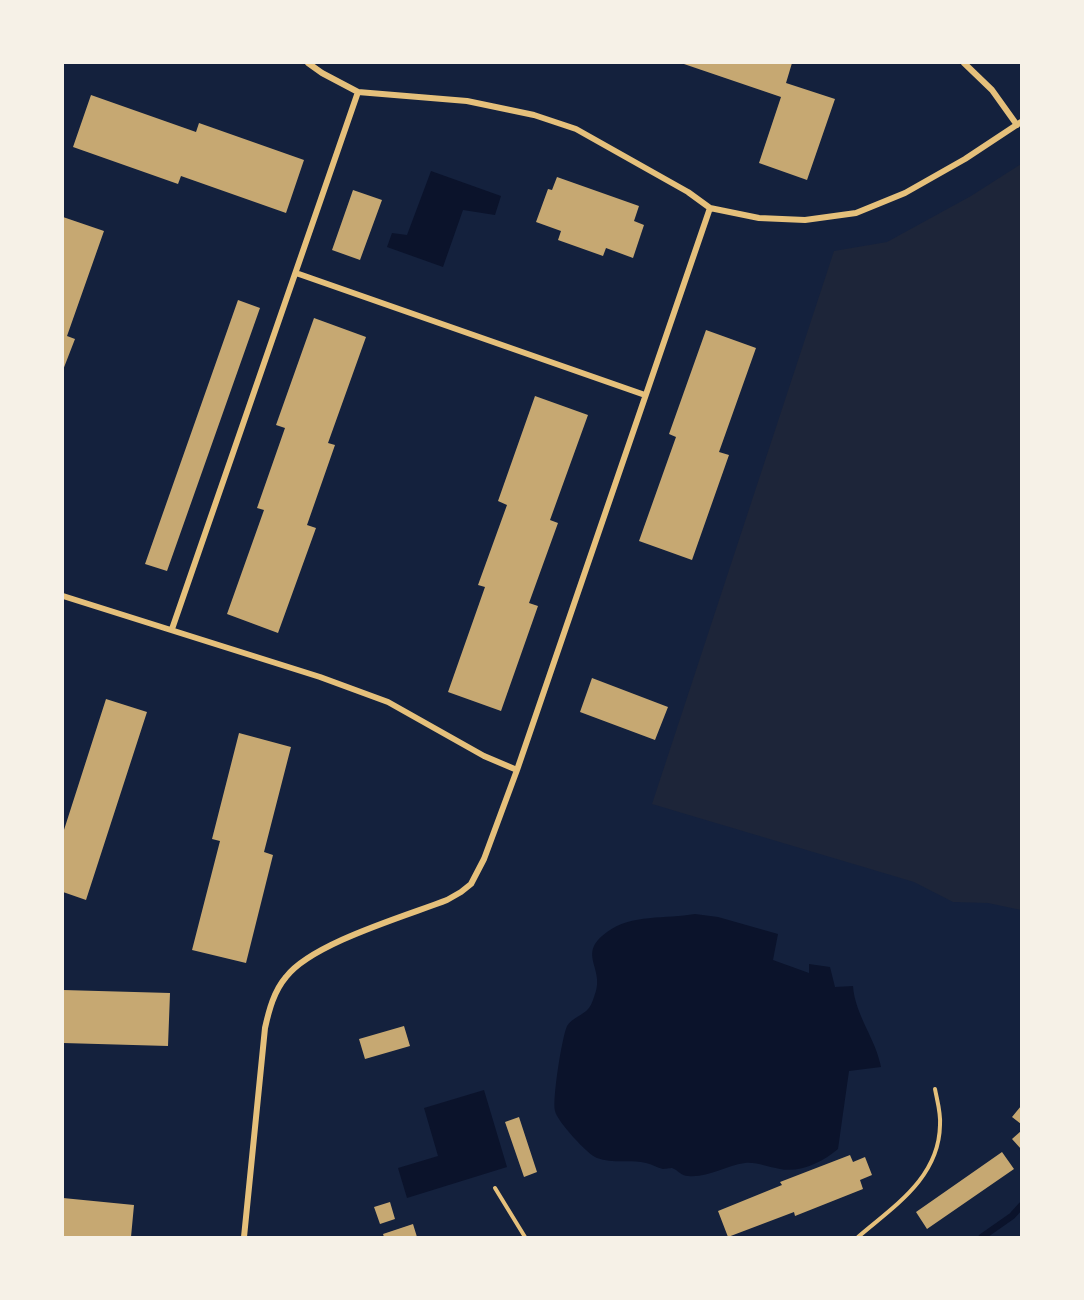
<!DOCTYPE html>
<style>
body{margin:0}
#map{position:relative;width:1084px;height:1300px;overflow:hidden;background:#14213d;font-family:Poppins,sans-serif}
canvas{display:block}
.frame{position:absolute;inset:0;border:64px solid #f6f1e7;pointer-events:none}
</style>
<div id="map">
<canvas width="1084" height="1300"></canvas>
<div class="frame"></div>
</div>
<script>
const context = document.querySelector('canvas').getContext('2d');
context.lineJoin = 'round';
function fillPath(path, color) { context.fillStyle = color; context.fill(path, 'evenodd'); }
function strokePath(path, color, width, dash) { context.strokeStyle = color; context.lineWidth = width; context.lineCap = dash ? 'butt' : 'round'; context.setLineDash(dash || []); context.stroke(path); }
fillPath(new Path2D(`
 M 1021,164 L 1021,910 L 988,903 L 953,902 L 914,882 L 652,804 L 834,251 L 887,242 L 971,196 Z`), '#1d2539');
fillPath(new Path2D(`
 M 431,171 L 501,196 L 495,215 L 463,210 L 443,267 L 387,247 L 392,233 L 407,235 Z
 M 695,914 L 718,917 L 778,934 L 773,960 L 809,973 L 809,964 L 830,967 L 835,987 L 853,986 C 855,1015 876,1039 881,1067 L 849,1071 L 838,1149 C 823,1162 800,1173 780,1169 C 767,1167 758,1162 745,1163 C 724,1166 708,1178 688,1176 C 681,1176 678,1170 672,1168 C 671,1168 664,1169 663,1169 C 657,1168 652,1164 646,1163 C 629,1159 613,1164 597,1158 C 588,1155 557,1121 555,1111 C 552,1100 562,1037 567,1026 C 572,1018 583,1015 588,1009 C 591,1006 593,1000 594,997 C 607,968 575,955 607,932 C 631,914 666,919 695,914 Z
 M 484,1090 L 507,1167 L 407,1198 L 398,1168 L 438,1156 L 424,1108 Z`), '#0b132b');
strokePath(new Path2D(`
 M 982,1237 L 1012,1216 L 1021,1206`), '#0b132b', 7);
fillPath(new Path2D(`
 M 681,63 L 792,63 L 786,83 L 835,99 L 807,180 L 759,163 L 781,97 Z
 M 91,95 L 196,132 L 199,123 L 304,160 L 286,213 L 181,176 L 178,184 L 73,147 Z
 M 557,177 L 639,206 L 634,221 L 644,225 L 633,258 L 606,248 L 603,256 L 558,240 L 561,231 L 536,222 L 548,189 L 552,190 Z
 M 353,190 L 382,200 L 360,260 L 332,250 Z
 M 63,217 L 104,231 L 67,336 L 75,339 L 63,370 Z
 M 238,300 L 260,308 L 167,571 L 145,564 Z
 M 314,318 L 366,337 L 328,443 L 335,445 L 307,525 L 316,528 L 278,633 L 227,614 L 264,510 L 257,508 L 285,428 L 276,425 Z
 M 706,330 L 756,348 L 719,452 L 729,455 L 692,560 L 639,541 L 676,437 L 669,434 Z
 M 535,396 L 588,415 L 550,520 L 558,523 L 529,603 L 538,606 L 501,711 L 448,692 L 485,587 L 478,585 L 507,505 L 498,501 Z
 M 592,678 L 668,707 L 655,740 L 580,712 Z
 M 106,699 L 147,712 L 86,900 L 63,892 L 63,833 Z
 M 239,733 L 291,747 L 264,852 L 273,855 L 246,963 L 192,950 L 220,841 L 212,839 Z
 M 63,990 L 170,993 L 168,1046 L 63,1043 Z
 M 404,1026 L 410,1046 L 365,1059 L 359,1039 Z
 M 1021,1106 L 1021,1124 L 1012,1117 Z
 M 519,1117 L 537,1172 L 524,1177 L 505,1122 Z
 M 1021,1131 L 1021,1149 L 1012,1139 Z
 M 1002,1152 L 1014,1169 L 927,1229 L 916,1212 Z
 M 850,1155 L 853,1162 L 865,1157 L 872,1175 L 860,1180 L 863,1189 L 795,1216 L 794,1212 L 728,1237 L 718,1211 L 782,1185 L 780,1182 Z
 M 63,1198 L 134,1205 L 131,1237 L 63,1237 Z
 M 390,1202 L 395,1219 L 380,1224 L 374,1207 Z
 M 413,1224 L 417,1237 L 384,1237 L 383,1234 Z`), '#c6a872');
strokePath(new Path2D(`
 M 495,1188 L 525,1237
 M 858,1237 C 894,1206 939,1178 940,1125 C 941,1113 937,1100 935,1089`), '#e5c07b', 4);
strokePath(new Path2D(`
 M 308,63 L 322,73 L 358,92 L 467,101 L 534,115 L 576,129 L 688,192 L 710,208 L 759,218 L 805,220 L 856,213 L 905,193 L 965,159 L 1021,122
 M 964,63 L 992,90 L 1017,125
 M 296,273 L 645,395
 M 63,596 L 320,677 L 388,702 L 484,756 L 517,770
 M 172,629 L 358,92
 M 244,1237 L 265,1028 C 269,1010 274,991 286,977 C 312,943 406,916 447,900 L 461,892 L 471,884 L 484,859 L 517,770 L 710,208`), '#e5c07b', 6);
</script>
